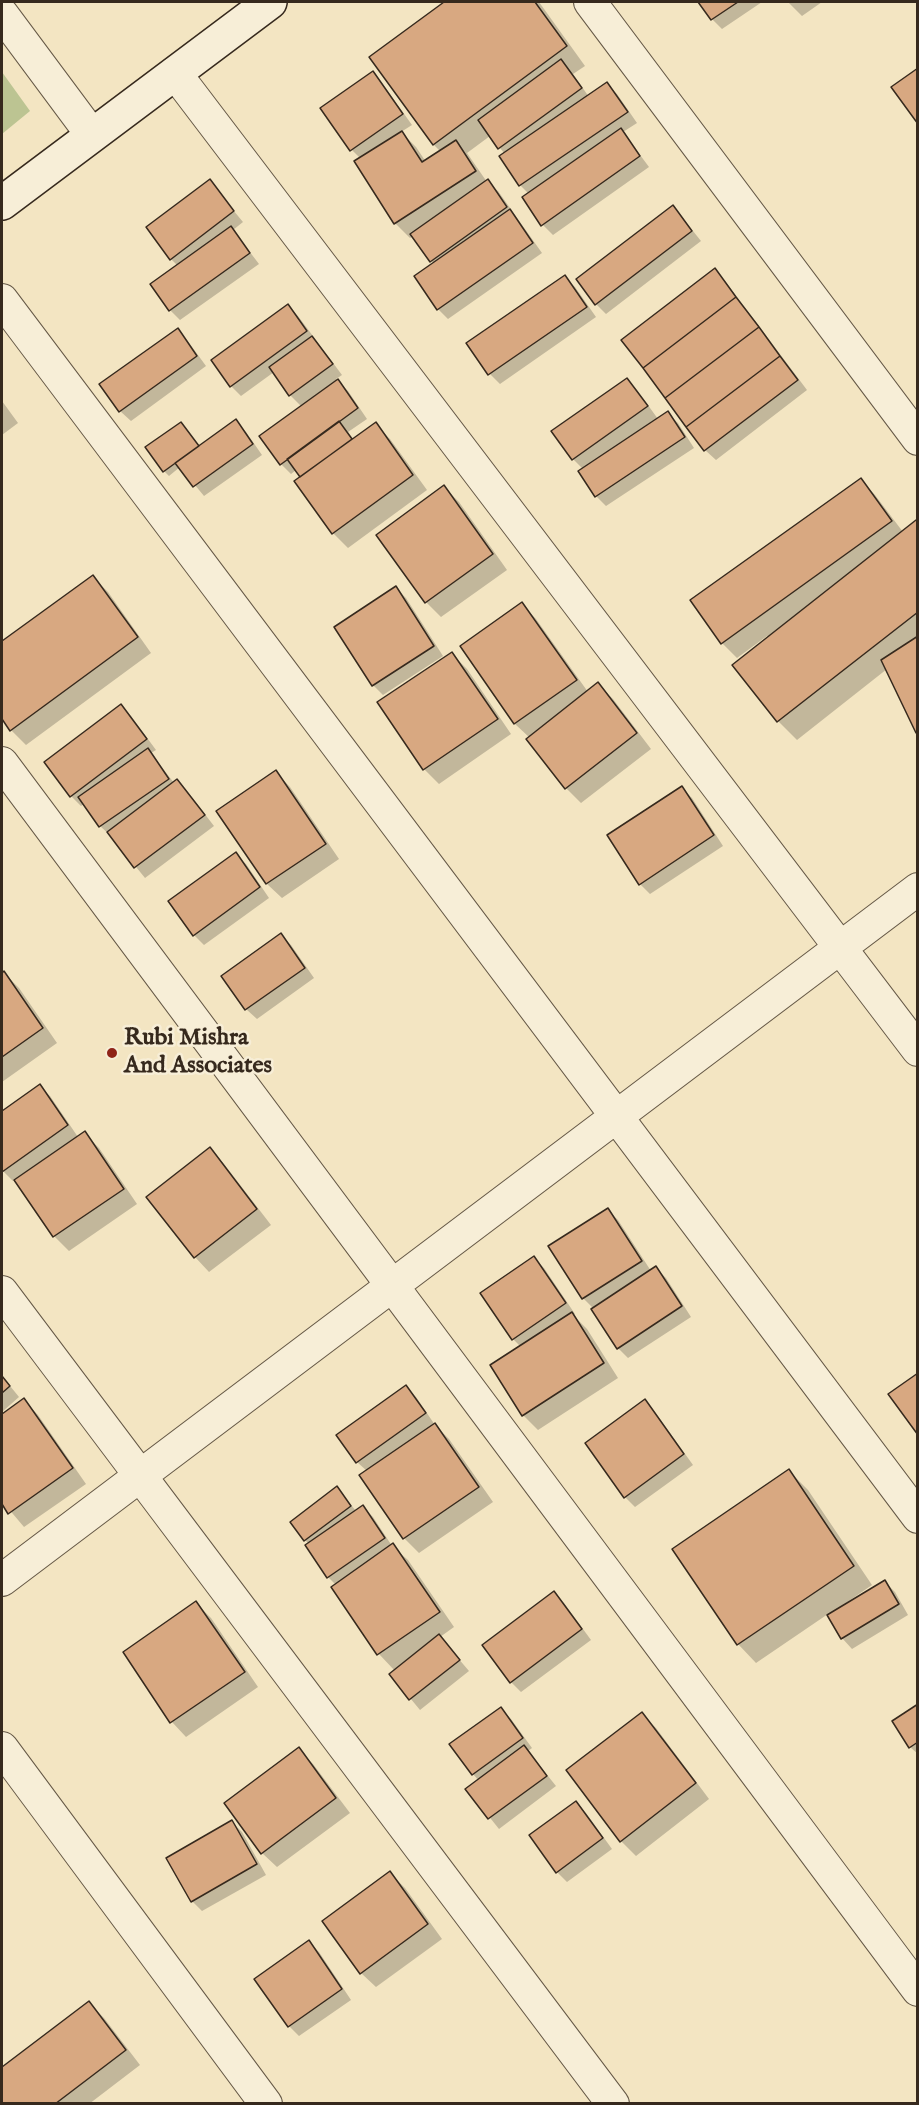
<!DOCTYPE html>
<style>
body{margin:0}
#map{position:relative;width:919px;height:2105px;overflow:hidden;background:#f3e5c2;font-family:"IM FELL English",serif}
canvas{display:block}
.frame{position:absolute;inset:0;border:3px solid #36291d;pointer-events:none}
</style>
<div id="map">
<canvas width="919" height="2105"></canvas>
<div class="frame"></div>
</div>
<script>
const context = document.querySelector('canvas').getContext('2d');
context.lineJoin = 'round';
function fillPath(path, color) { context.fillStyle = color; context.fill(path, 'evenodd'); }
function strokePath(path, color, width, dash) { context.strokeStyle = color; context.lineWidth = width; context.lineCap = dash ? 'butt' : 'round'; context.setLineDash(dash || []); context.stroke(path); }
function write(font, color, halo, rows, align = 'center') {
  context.font = font + ' "IM FELL English",serif'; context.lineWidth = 5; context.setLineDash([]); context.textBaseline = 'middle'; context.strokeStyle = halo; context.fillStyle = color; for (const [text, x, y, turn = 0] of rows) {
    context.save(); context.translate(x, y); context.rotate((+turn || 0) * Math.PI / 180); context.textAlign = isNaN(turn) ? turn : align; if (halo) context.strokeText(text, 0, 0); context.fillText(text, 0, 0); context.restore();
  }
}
fillPath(new Path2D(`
 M 2,72 L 30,111 L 2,134 Z`), '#bcc492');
fillPath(new Path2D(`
 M 447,2 L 539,2 L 585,66 L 573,74 L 589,97 L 607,84 L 617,94 L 637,123 L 623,132 L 649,167 L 553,235 L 543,225 L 529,194 L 520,185 L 505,154 L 490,136 L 467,153 L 487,182 L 498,191 L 542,253 L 448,319 L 438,309 L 434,264 L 413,236 L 410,238 L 395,223 L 361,159 L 352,150 L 322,109 L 372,73 L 382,83 L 412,125 L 401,132 L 416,147 L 426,162 L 441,152 L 434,145 L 371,57 Z
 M 700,2 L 762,2 L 722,29 L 712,19 Z
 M 788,2 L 822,2 L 802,16 Z
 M 209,181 L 243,222 L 233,230 L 259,264 L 180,320 L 170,310 L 152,285 L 178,266 L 171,259 Z
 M 673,206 L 701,241 L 606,314 L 596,304 Z
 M 715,270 L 725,281 L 807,390 L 716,460 L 705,450 Z
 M 565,277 L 575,287 L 596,317 L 500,384 L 490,374 L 469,344 Z
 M 288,306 L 298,316 L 342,375 L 336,379 L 348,391 L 367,419 L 348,432 L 354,440 L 375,424 L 390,439 L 427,490 L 348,548 L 333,533 L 296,470 L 291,474 L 281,464 L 302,407 L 290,395 L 274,372 L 241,396 L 231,386 Z
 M 177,330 L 187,340 L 206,366 L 131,421 L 120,411 Z
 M 627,380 L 637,390 L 658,419 L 667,413 L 678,423 L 694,448 L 606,506 L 596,496 L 583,469 L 573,459 Z
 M 2,401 L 18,423 L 2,435 Z
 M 236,421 L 246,432 L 262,455 L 204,496 L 180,467 L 169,476 L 164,471 L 181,424 L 199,447 Z
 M 861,480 L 875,495 L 903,532 L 918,524 L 918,733 L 887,669 L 797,740 L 778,721 L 734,665 L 769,638 L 767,636 L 737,658 L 722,643 Z
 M 444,487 L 459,502 L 507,570 L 441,617 L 426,602 L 378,535 Z
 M 93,577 L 108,592 L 151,653 L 26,745 L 11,730 L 2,717 L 2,643 Z
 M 396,588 L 406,598 L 443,656 L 383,695 L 373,685 Z
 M 522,604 L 536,619 L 588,692 L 598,684 L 613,699 L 651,749 L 581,803 L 566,788 L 528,740 L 530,738 L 515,724 L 462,646 Z
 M 452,654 L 467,669 L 511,734 L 439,784 L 424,769 Z
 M 121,706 L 131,716 L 156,750 L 151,753 L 174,783 L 177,781 L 187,791 L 214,826 L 145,878 L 111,836 L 100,826 L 85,803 L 81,806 L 71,796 Z
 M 276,772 L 290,787 L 339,859 L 282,898 L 267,884 L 218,811 Z
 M 682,788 L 692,798 L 723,846 L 650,894 L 640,884 Z
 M 235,854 L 246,864 L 269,898 L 204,945 L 194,935 Z
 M 281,935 L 291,945 L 314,978 L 257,1019 L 246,1009 L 223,976 Z
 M 4,973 L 19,988 L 57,1043 L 2,1082 L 2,975 Z
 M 39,1086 L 50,1096 L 78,1137 L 84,1133 L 99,1148 L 137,1204 L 69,1251 L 54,1236 L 15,1179 L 13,1181 L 2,1170 L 2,1113 Z
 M 210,1149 L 224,1164 L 271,1225 L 209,1272 L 195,1257 Z
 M 608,1210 L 618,1220 L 651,1271 L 656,1268 L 666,1278 L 691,1317 L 628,1358 L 618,1348 L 594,1309 L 583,1298 Z
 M 534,1258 L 544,1268 L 575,1314 L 573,1315 L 587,1329 L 618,1378 L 538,1430 L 523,1415 L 521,1347 L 513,1339 L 482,1293 Z
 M 2,1376 L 19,1397 L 2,1412 Z
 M 406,1387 L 416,1397 L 435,1425 L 449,1439 L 493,1502 L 419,1553 L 404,1538 L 367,1471 L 357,1462 Z
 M 24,1400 L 38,1415 L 86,1484 L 24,1527 L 2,1501 L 2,1416 Z
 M 645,1401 L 655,1412 L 693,1465 L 635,1507 L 625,1497 Z
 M 789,1471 L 808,1490 L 872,1585 L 843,1605 L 844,1607 L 885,1582 L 895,1592 L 908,1615 L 852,1649 L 842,1638 L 828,1614 L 756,1663 L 738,1644 Z
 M 337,1488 L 356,1511 L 363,1507 L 373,1517 L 392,1546 L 408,1560 L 454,1627 L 440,1637 L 469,1671 L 420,1710 L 391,1675 L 395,1671 L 379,1654 L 333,1587 L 336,1585 L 328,1577 L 307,1546 L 309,1544 L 305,1540 Z
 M 554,1593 L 564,1603 L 591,1640 L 521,1692 L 511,1682 Z
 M 196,1603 L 211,1618 L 258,1687 L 186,1737 L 172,1722 Z
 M 918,1706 L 918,1754 L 910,1747 Z
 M 501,1709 L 511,1719 L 532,1748 L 528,1751 L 556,1786 L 499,1829 L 467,1789 L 479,1781 L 473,1774 Z
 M 642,1714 L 656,1728 L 709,1799 L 636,1856 L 621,1841 Z
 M 298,1749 L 313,1764 L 350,1813 L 277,1867 L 262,1853 Z
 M 576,1803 L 586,1813 L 612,1849 L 567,1882 L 557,1872 Z
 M 232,1822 L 242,1832 L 266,1875 L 202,1911 L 192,1901 Z
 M 390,1873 L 405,1888 L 442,1939 L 376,1987 L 361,1973 Z
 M 309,1942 L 319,1952 L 351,2000 L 299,2036 L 289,2026 Z
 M 89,2003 L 104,2018 L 140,2065 L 89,2104 L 2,2104 L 2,2069 Z`), '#0003');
const building = new Path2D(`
 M 444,2 L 535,2 L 567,46 L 433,145 L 369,57 Z
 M 698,2 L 738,2 L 711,20 Z
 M 561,59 L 582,88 L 498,149 L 478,120 Z
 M 918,68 L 918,124 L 891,87 Z
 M 373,71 L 403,114 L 350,151 L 320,108 Z
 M 607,82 L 628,112 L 519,186 L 499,156 Z
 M 621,128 L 640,156 L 541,226 L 522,197 Z
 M 402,131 L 422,162 L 456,140 L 476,171 L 394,224 L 354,161 Z
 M 210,179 L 234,211 L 170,260 L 146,227 Z
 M 488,179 L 507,207 L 430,262 L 410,234 Z
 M 673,205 L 692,231 L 595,305 L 576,279 Z
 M 510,209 L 533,243 L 437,310 L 414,276 Z
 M 231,226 L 250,253 L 169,311 L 150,284 Z
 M 715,268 L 736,297 L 643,368 L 621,340 Z
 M 565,275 L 587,307 L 488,375 L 466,343 Z
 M 736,297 L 759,327 L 665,398 L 643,368 Z
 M 288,304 L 307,331 L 230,387 L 211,360 Z
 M 759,327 L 780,356 L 686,427 L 665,398 Z
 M 178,328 L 197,356 L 119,412 L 99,384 Z
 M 312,336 L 333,364 L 289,396 L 269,367 Z
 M 780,356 L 798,380 L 704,451 L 686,427 Z
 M 627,378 L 648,406 L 572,460 L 551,431 Z
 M 338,379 L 358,408 L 280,465 L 259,436 Z
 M 668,411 L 685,437 L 595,497 L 578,471 Z
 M 236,419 L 253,444 L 193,487 L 175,463 Z
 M 339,421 L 352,439 L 300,477 L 287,459 Z
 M 181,422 L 199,446 L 163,472 L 145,447 Z
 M 376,422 L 413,475 L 332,534 L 294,481 Z
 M 861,478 L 892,521 L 721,644 L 690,600 Z
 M 444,485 L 493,554 L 425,603 L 376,535 Z
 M 916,520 L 918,522 L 918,612 L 777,722 L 732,665 Z
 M 93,575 L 138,637 L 10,731 L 2,719 L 2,641 Z
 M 396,586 L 434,646 L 372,686 L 334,627 Z
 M 522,602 L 577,680 L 514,724 L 460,646 Z
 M 918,636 L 918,732 L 916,733 L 881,660 Z
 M 452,652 L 498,719 L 423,770 L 377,702 Z
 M 598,682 L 637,733 L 565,789 L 526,739 Z
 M 121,704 L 147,739 L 70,797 L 44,762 Z
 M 148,748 L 169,779 L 99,827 L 78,797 Z
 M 276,770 L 326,844 L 266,884 L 216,811 Z
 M 177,779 L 205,815 L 134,868 L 107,832 Z
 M 682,786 L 714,835 L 639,885 L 607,835 Z
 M 236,852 L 260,887 L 193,936 L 168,901 Z
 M 281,933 L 305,968 L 245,1010 L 221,976 Z
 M 4,971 L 43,1028 L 2,1057 L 2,973 Z
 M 40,1084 L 68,1125 L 2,1172 L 2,1111 Z
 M 85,1131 L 124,1189 L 53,1237 L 14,1180 Z
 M 210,1147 L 257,1209 L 194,1258 L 146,1197 Z
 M 608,1208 L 642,1261 L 582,1299 L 548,1246 Z
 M 534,1256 L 566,1303 L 512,1340 L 480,1293 Z
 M 656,1266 L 682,1306 L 617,1349 L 591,1309 Z
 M 572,1312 L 604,1363 L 522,1416 L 490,1365 Z
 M 918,1373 L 918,1435 L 888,1394 Z
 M 2,1376 L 10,1386 L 2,1393 Z
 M 406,1385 L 426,1413 L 356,1463 L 336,1435 Z
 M 24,1398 L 73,1468 L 8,1514 L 2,1504 L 2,1414 Z
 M 645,1399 L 684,1454 L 624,1498 L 585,1443 Z
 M 435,1423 L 479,1487 L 403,1539 L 359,1475 Z
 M 789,1469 L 854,1566 L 737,1645 L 672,1549 Z
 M 337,1486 L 351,1506 L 304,1541 L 290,1522 Z
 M 363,1505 L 385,1538 L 327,1578 L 305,1545 Z
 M 393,1543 L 440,1612 L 377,1655 L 331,1587 Z
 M 885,1580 L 899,1604 L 841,1639 L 827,1615 Z
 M 554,1591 L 582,1629 L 510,1683 L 482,1645 Z
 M 196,1601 L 245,1672 L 170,1723 L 123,1652 Z
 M 439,1634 L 460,1660 L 409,1700 L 389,1674 Z
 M 918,1704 L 918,1742 L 909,1748 L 892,1721 Z
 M 501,1707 L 523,1738 L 472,1775 L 449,1744 Z
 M 642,1712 L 696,1783 L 620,1842 L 566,1770 Z
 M 524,1745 L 547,1776 L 488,1819 L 465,1789 Z
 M 299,1747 L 336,1798 L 261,1854 L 224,1803 Z
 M 576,1801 L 603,1838 L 556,1873 L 529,1835 Z
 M 232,1820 L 257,1864 L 191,1902 L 166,1858 Z
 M 390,1871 L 428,1924 L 360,1974 L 322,1921 Z
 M 309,1940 L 342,1989 L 288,2027 L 254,1979 Z
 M 89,2001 L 126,2050 L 55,2104 L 2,2104 L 2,2067 Z`);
fillPath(building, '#d8a881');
strokePath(building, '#36291d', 1.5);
const street = new Path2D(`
 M 590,2 L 918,439
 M 2,14 L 92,135
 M 175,73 L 918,1050
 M 2,300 L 918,1517
 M 2,763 L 918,1990
 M 2,1292 L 613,2104
 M 2,1580 L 918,889
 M 2,1748 L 266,2104`);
const secondary = new Path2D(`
 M 2,203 L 270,2`);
strokePath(street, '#655846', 34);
strokePath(secondary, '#36291d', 36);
strokePath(street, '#f7eed7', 32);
strokePath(secondary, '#f7eed7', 33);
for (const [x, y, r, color] of [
 [112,1053,6,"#8f2418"]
]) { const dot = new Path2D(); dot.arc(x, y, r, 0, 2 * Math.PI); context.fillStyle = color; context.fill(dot); strokePath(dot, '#f7eed7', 2); }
write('bold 24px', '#36291d', '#f7eed7', [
 ["Rubi Mishra",124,1039],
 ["And Associates",124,1067]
], 'left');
</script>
